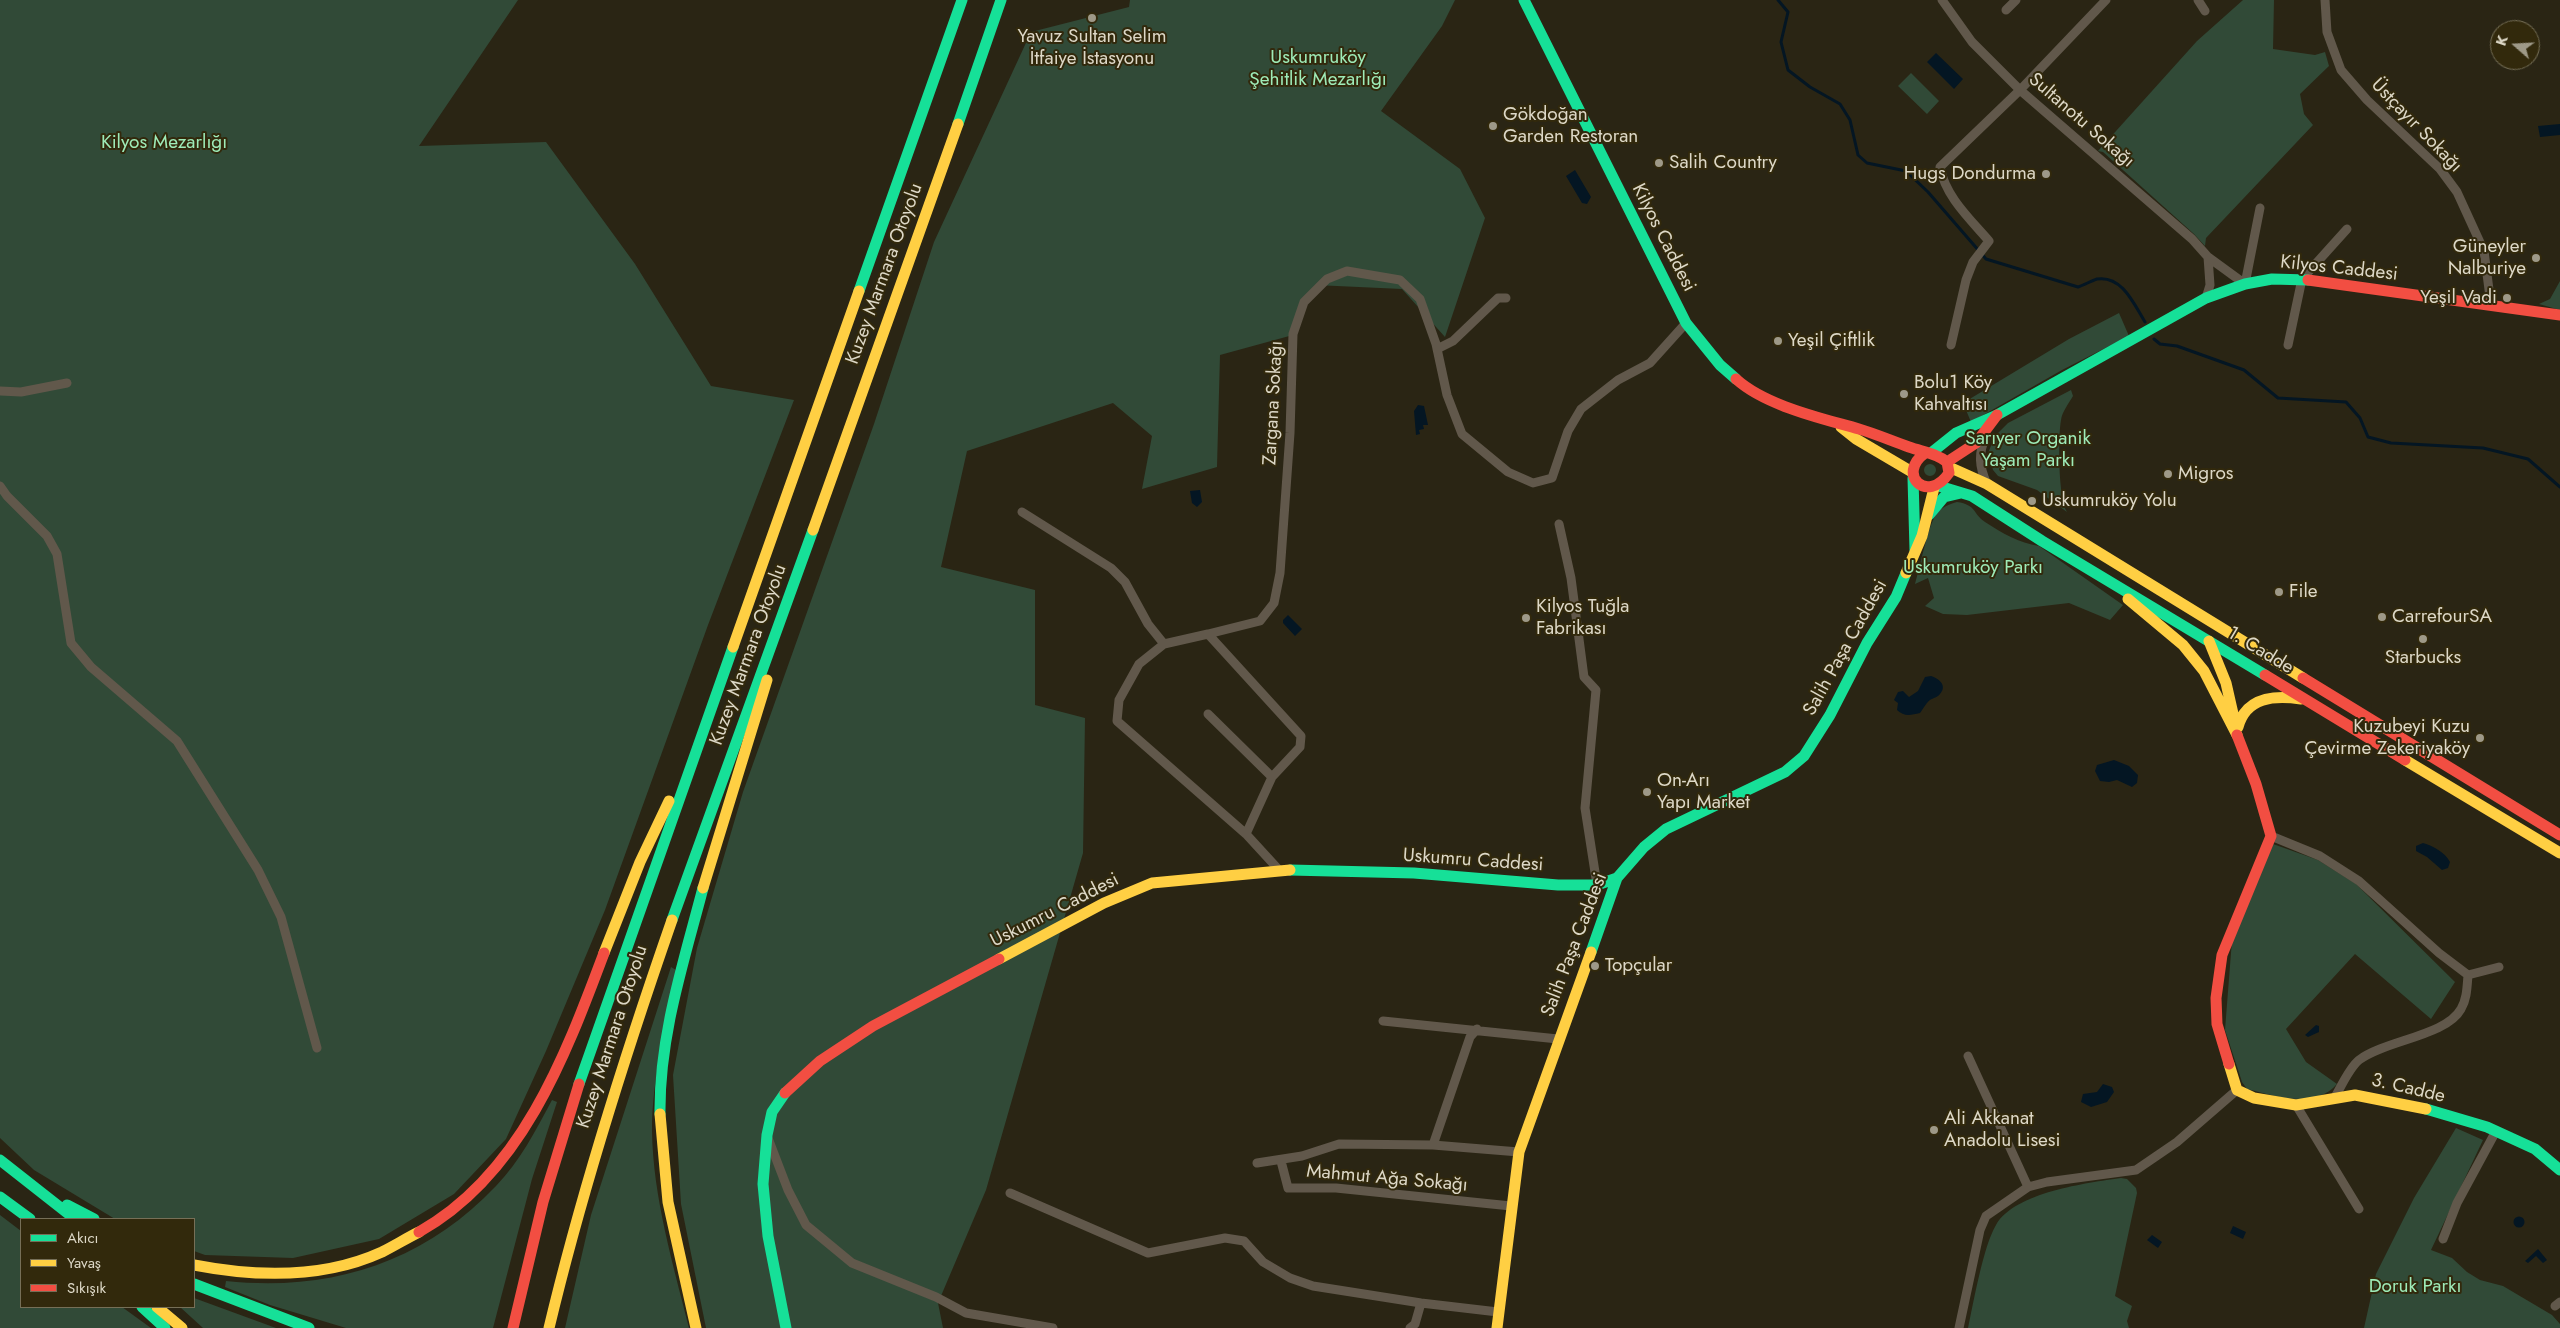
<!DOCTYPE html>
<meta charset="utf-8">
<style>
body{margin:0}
#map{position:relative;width:2560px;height:1328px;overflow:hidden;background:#2a2514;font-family:Jost,sans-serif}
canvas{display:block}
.legend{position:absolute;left:20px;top:1218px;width:175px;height:90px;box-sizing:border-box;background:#32290c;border:1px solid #766f57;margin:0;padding:6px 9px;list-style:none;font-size:15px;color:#ddd8c7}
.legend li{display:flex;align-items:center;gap:10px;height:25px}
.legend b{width:25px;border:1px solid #766f57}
.north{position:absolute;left:2490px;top:20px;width:50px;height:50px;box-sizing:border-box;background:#32290c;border:1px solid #766f57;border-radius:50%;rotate:289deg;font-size:14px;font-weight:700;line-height:20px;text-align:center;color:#ddd8c7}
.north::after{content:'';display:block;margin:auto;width:18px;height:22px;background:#9e9988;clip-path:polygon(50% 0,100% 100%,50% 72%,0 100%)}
</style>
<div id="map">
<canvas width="2560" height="1328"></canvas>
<ul class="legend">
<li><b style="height:6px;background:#16e098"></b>Akıcı</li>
<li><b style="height:6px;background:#ffcf43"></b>Yavaş</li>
<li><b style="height:6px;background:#f24e42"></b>Sıkışık</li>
</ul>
<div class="north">K</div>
</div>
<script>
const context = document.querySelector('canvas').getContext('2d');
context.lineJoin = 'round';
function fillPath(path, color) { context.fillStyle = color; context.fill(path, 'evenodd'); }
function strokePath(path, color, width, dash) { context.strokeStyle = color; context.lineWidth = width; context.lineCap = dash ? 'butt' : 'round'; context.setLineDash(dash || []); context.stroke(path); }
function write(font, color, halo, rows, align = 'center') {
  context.font = font + ' Jost,sans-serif'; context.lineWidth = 4; context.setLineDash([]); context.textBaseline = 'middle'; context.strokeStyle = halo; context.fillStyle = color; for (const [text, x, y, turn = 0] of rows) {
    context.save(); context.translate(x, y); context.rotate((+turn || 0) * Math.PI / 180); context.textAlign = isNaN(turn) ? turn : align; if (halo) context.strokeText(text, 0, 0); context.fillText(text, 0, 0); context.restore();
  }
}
fillPath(new Path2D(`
 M 0,0 L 518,0 L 419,146 L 546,142 L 635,264 L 711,386 L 794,400 L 708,625 L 605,910 L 546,1051 L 506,1139 L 454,1194 L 379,1239 L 293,1258 L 205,1255 L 194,1251 L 194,1219 L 115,1219 L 34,1170 L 0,1138 Z
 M 1130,0 L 1455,0 L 1442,26 L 1381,111 L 1460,169 L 1485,218 L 1445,337 L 1402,289 L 1315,285 L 1293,335 L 1220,355 L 1217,467 L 1142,489 L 1152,436 L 1113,403 L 967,451 L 941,567 L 1035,590 L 1035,705 L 1085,718 L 1083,853 L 986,1190 L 938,1303 L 943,1328 L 706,1328 L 681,1204 L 673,1075 L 697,948 L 743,792 L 874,424 L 934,242 L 1031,32 L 1129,7 Z
 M 2243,0 L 2274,0 L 2273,49 L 2315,55 L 2325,52 L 2329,66 L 2300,94 L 2304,114 L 2313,125 L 2206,238 L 2205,246 L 2194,234 L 2103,152 L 2098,151 L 2197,41 Z
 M 1911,73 L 1939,101 L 1927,114 L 1898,86 Z
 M 2560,281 L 2560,310 L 2539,304 L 2550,299 Z
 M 2119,313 L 2129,336 L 2062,370 L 1971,422 L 1963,403 L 2069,339 Z
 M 2071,390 L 2073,396 C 2069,403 2062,412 2061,420 C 2058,436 2058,499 2067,512 L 2037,490 L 1998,476 L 1993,470 L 1988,453 L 1995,436 L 2008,423 Z
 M1924 470a6 6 0 1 1 12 0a6 6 0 1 1-12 0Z
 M 1957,502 C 1977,505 1972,513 1985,522 C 2002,533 2019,543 2039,546 L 2123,605 L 2110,620 L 2069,603 L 1967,615 L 1943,614 L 1925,606 L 1934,598 L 1928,578 L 1915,584 C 1920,567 1928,525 1937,513 C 1942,507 1950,504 1957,502 Z
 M 2273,844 L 2318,860 L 2356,884 L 2455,982 L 2431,1019 L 2355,954 L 2286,1029 L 2306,1062 L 2337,1084 C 2314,1110 2276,1096 2247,1089 L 2242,1082 L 2225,1030 L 2232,940 Z
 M 671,967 L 676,970 C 667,1022 652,1077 652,1131 C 653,1197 673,1264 689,1328 L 565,1328 L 591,1215 Z
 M 552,1100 L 557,1102 L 532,1179 L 493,1328 L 346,1328 L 270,1305 L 225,1287 L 226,1281 C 330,1292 423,1263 496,1186 C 520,1161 536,1130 552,1100 Z
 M 2456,1128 L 2483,1140 L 2431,1250 L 2452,1258 L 2467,1272 L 2480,1280 L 2503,1286 L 2552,1315 L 2560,1324 L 2560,1328 L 2364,1328 L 2376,1274 L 2414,1198 Z
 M 2121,1178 L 2127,1179 L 2136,1188 L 2137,1193 L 2115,1296 L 2132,1306 L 2127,1321 L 2129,1328 L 1968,1328 C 1974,1301 1983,1247 1996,1225 C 2015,1192 2087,1183 2121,1178 Z
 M 0,1215 L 21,1231 L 21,1307 L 122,1307 L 151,1328 L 0,1328 Z
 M 194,1298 L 276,1328 L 203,1328 L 180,1307 L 194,1307 Z`), '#314a37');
fillPath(new Path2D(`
 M 1936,53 L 1963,79 L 1954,89 L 1927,62 Z
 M 2560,124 L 2560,135 L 2540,137 L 2538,126 Z
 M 1575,170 L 1591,197 L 1587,204 L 1582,203 L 1566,176 Z
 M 1418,405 L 1424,406 L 1428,425 L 1423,425 L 1424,429 L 1419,430 L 1420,434 L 1416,435 L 1414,411 Z
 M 1200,490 L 1202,502 L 1197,507 L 1192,503 L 1190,491 Z
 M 1288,615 L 1302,629 L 1295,636 L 1283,623 L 1283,620 Z
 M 1931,676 C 1938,678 1948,685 1940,694 C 1938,697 1933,698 1930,700 C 1926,703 1923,709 1920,713 C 1911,715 1904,717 1897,710 L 1898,703 L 1894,700 L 1898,692 L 1903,691 L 1909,697 L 1918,691 L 1925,677 Z
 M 2114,760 L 2129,766 L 2138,775 L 2137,783 L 2132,787 L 2117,780 L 2109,782 L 2100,781 L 2095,771 L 2097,765 Z
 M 2423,843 C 2433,846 2445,852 2450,862 L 2448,868 L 2442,870 L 2427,857 L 2416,851 L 2416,846 Z
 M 2316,1025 L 2319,1026 L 2319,1032 L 2308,1037 L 2305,1035 Z
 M 2103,1084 L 2112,1087 L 2114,1092 L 2107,1102 L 2091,1107 L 2081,1102 L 2083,1094 L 2097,1092 Z
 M2513.5 1222a5.5 5.5 0 1 1 11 0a5.5 5.5 0 1 1-11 0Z
 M 2233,1226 L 2246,1232 L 2243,1239 L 2230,1233 Z
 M 2152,1235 L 2162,1242 L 2158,1248 L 2147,1240 Z
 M 2538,1249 L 2547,1260 L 2543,1263 L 2536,1256 L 2528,1263 L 2525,1261 Z`), '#041623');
strokePath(new Path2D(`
 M 1778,0 L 1788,12 L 1781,42 L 1788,70 L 1810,87 L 1840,104 L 1850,120 L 1858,155 L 1867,163 L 1906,171 L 1928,192 L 1986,259 L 2078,287 C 2084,285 2091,281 2097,279 C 2122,275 2134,304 2145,322
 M 2154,339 L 2160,344 L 2177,346 L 2244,370 L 2278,398 L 2346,402 L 2360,418 L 2368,437 L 2391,443 L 2483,448 L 2528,459 L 2560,487`), '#041623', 3);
strokePath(new Path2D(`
 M 1942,0 L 1972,42 L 2020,90 L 2192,239 L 2208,257 L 2245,284 L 2260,208
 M 2198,0 L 2205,11
 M 2325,0 L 2327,32 L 2341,70 L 2367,100 L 2440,169 L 2457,192 L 2484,251 L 2491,305
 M 2006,10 L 2016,0
 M 2206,298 L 2210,285 L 2208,257
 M 1951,345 L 1966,280 L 1973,262 L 1989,241 C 1970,219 1945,196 1940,167 L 2020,90 L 2106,0
 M 2288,345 L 2302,279 L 2347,229
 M 1437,349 L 1453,341 L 1498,298 L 1506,298
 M 0,391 L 21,392 L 67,383
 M 1986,436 C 1978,453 1979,467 1987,484
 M 0,486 L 7,496 L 47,536 L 57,554 L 71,643 L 91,667 L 177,741 L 258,870 L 281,917 L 317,1048
 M 1022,512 L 1111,568 L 1125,582 L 1148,624 L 1164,644
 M 1559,524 L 1571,578 L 1584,677 L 1596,690 L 1585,808 L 1597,885
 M 1208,634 L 1260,621 L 1274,603 L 1280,573 L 1290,433 L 1293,334 L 1304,302 L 1327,279 L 1347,271 L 1400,280 L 1420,299 L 1436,344 L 1447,395 L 1462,434 L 1508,472 L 1533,483 L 1552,478 L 1568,431 L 1581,409 L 1618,380 L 1650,363 L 1686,323
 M 1208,714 L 1272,777
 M 1246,834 L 1272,777 L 1300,747 L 1301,736 L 1208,634 L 1164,644 L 1139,664 L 1119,700 L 1117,721 L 1246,834 L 1279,870
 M 2271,836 L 2320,856 L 2359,881 L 2439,953 L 2468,975 C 2467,987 2467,999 2461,1009 C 2446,1036 2386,1040 2359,1060 C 2349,1068 2341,1087 2334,1099
 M 2468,975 L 2499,967
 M 1383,1021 L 1558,1039
 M 1968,1056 L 2028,1187
 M 2296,1105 L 2359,1209
 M 768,1138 L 788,1190 L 806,1225 L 852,1263 L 936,1297 L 966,1313 L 1053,1328
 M 1433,1145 L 1470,1037 L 1477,1029
 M 1281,1161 L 1288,1188 L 1336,1188 L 1511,1206
 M 1257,1163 L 1302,1156 L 1339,1144 L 1433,1145 L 1519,1152
 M 1010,1193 L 1148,1253 L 1225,1238 L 1244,1241 L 1263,1262 L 1290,1278 L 1313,1286 L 1421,1303 L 1498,1312
 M 2443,1239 L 2457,1203 L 2496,1131
 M 2555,1306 L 2560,1302
 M 1410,1328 L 1415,1324 L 1421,1303
 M 1959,1328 L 1980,1230 L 1986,1216 L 2028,1187 L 2047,1182 L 2136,1170 L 2177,1142 L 2237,1090`), '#61584b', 9);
strokePath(new Path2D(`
 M 1524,0 L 1686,323 L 1720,365 L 1736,379
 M 958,124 L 1001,0
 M 859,291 L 962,0
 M 1931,453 L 1956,433 L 1997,415 L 2206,298 L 2245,284 L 2272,279 L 2308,280
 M 1913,478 L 1915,550
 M 1939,486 L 1972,496 L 2042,541 L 2265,675
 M 1929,515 L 1944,497 L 1961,493
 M 1290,870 L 1414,873 L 1558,885 L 1597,885 L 1617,878
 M 672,920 L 813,530
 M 1591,952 L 1617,878 L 1644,847 L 1666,829 L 1785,772 L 1804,756 L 1830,715 L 1867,643 L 1896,597 L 1906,573
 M 579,1084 L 733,647
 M 785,1093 L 772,1112 L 767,1135 L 763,1184 L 768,1236 L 786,1328
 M 2426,1109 L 2487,1127 L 2535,1149 L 2560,1170
 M 660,1114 C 659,1036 684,961 703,888
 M 0,1160 L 75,1219
 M 0,1197 L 30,1219
 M 67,1205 L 94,1219
 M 194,1284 L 309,1328
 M 142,1307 L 165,1328`), '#16e098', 11);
strokePath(new Path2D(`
 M 1841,427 L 1856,439 L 1912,472
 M 1949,467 L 1987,484 L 2303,678
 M 813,530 L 958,124
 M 1906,573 L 1922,536 L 1934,488
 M 2128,599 L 2183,645 L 2204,671 L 2237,735
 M 2209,641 L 2226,683 L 2236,727
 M 733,647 L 859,291
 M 2238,727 C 2246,697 2274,695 2301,699
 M 2405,760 L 2560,853
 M 703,888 L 767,680
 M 604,953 L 640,862 L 669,801
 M 999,959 L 1104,903 L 1152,883 L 1290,870
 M 2229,1064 L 2237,1090 L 2254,1098 L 2296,1105 L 2355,1095 L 2426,1109
 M 660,1114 L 668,1202 L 696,1328
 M 194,1265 C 256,1277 323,1279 382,1252 C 394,1246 407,1238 419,1232
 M 157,1307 L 182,1328
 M 549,1328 C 582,1190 625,1055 672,920
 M 1497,1328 L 1519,1152 L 1591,952`), '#ffcf43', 11);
strokePath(new Path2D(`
 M 2308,280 L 2560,315
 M 1736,379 C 1766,406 1821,418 1859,429 C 1876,434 1892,441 1909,447 C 1923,452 1936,453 1947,462 L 1949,473 C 1927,505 1896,474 1925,453
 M 1947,462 L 1976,443 L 1997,415
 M 2265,675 L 2405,760
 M 2303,678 L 2560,835
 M 2229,1064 L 2217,1024 L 2216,998 L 2222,955 L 2271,836 L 2256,784 L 2237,735
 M 785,1093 L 820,1061 L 873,1026 L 999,959
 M 419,1232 C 521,1175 565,1057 604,953
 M 513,1328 L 543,1202 L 579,1084`), '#f24e42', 11);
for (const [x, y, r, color] of [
 [1092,18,5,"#9e9988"],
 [1493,126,5,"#9e9988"],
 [1659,163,5,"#9e9988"],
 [2046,174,5,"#9e9988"],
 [2536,258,5,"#9e9988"],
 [2507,298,5,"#9e9988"],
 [1778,341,5,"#9e9988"],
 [1904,394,5,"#9e9988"],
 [2168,474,5,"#9e9988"],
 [2032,501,5,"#9e9988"],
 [2279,592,5,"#9e9988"],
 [2382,617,5,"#9e9988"],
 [1526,618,5,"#9e9988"],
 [2423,639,5,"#9e9988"],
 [2480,738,5,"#9e9988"],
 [1647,792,5,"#9e9988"],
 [1595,966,5,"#9e9988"],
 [1934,1130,5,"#9e9988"]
]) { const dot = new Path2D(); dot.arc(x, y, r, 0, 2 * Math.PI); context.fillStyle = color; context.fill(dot); strokePath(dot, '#32290c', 2); }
write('19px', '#ddd8c7', '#32290c', [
 ["Yavuz Sultan Selim",1092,37,"center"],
 ["İtfaiye İstasyonu",1092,59,"center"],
 ["Gökdoğan",1503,115],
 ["Garden Restoran",1503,137],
 ["Salih Country",1669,163],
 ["Hugs Dondurma",2036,174,"right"],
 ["Güneyler",2526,247,"right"],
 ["Nalburiye",2526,269,"right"],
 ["Yeşil Vadi",2497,298,"right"],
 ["Yeşil Çiftlik",1788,341],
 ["Bolu1 Köy",1914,383],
 ["Kahvaltısı",1914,405],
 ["Migros",2178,474],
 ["Uskumruköy Yolu",2042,501],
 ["File",2289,592],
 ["Kilyos Tuğla",1536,607],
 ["Fabrikası",1536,629],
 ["CarrefourSA",2392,617],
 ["Starbucks",2423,658,"center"],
 ["Kuzubeyi Kuzu",2470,727,"right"],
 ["Çevirme Zekeriyaköy",2470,749,"right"],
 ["On-Arı",1657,781],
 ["Yapı Market",1657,803],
 ["Topçular",1605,966],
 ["Ali Akkanat",1944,1119],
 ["Anadolu Lisesi",1944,1141]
], 'left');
write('19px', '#9eebb8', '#32290c', [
 ["Uskumruköy",1318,58],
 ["Şehitlik Mezarlığı",1318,80],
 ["Kilyos Mezarlığı",164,143],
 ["Sarıyer Organik",2028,439],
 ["Yaşam Parkı",2028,461],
 ["Uskumruköy Parkı",1973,568],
 ["Doruk Parkı",2415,1287]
]);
write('19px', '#ddd8c7', '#32290c', [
 ["Sultanotu Sokağı",2081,121,41],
 ["Üstçayır Sokağı",2416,126,46],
 ["Kilyos Caddesi",1663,238,63],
 ["Kilyos Caddesi",2339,269,6],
 ["Kuzey Marmara Otoyolu",885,274,-70],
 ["Zargana Sokağı",1274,403,-87],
 ["Salih Paşa Caddesi",1846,648,-61],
 ["1. Cadde",2260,651,31],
 ["Kuzey Marmara Otoyolu",749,655,-70],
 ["Uskumru Caddesi",1473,861,4],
 ["Uskumru Caddesi",1055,911,-27],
 ["Salih Paşa Caddesi",1575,945,-69],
 ["Kuzey Marmara Otoyolu",613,1037,-72],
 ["3. Cadde",2408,1089,13],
 ["Mahmut Ağa Sokağı",1387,1179,5]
]);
</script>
